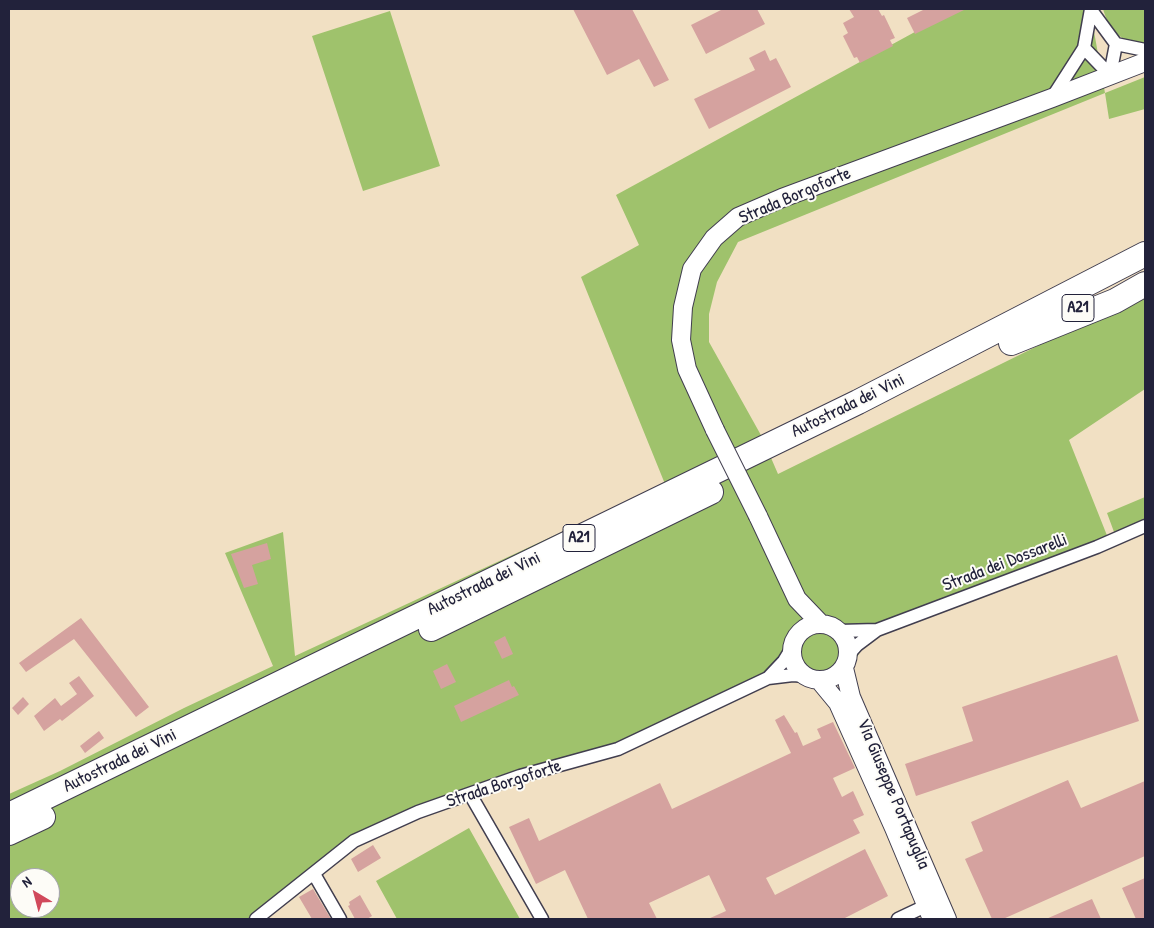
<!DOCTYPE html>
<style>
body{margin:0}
#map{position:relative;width:1154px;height:928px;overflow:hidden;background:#f1e0c3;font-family:"Patrick Hand",sans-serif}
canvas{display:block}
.frame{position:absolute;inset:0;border:10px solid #22223b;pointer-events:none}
.north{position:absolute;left:10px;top:868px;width:50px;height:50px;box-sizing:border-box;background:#fdfcf7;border:1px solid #a5a5ac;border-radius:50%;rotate:323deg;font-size:14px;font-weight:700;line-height:20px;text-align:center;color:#22223b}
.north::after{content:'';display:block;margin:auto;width:18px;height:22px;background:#d1495b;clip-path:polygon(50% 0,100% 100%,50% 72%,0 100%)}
</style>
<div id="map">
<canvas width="1154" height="928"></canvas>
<div class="frame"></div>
<div class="north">N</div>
</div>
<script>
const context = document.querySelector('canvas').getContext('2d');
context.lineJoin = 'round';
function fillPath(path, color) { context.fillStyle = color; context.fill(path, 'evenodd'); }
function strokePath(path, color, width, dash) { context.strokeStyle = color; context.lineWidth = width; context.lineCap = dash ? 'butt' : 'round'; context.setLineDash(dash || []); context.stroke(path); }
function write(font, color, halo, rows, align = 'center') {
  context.font = font + ' "Patrick Hand",sans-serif'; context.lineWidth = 4; context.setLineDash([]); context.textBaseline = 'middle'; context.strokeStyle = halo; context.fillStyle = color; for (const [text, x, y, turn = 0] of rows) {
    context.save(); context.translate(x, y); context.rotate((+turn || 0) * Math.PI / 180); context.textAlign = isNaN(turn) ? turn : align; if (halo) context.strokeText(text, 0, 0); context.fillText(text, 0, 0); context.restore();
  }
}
fillPath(new Path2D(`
 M 957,9 L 1090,9 L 1105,93 L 1145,77 L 1145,109 L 1109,119 L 1105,93 L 738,242 L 717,282 L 709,314 L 709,342 L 762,437 L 778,474 L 1145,293 L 1145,389 L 1069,440 L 1110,543 L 897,626 L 864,645 L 852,666 L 834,682 L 808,683 L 790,678 L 738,691 L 620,749 L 472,796 L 353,842 L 255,919 L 9,919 L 9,794 L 60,771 L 184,708 L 273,666 L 225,553 L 283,532 L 295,656 L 665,484 L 581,277 L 639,245 L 616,195 ZM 20,878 L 50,878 L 50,908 L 20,908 Z
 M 1103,9 L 1145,9 L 1145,45 C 1121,41 1110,33 1103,9 Z
 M 390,11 L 440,166 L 363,191 L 312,36 Z
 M 1145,497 L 1145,528 L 1117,540 L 1107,513 Z
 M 469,828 L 520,919 L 397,919 L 376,881 Z`), '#9fc26c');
fillPath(new Path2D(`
 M 573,9 L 632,9 L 669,80 L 654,87 L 639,59 L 607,75 Z
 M 723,9 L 757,9 L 765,24 L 706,54 L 691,25 Z
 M 849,9 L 878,9 L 882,16 L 884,15 L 895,38 L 890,40 L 893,46 L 860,63 L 857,57 L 854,58 L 843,36 L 848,33 L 843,23 L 854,17 Z
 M 925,9 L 966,9 L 915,34 L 907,18 Z
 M 765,50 L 770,61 L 776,58 L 791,87 L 709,129 L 694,99 L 755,70 L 749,58 Z
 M 267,543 L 271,559 L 252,565 L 258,584 L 244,588 L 231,554 Z
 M 81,618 L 149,707 L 136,717 L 74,639 L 26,672 L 19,663 Z
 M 505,636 L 513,654 L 502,659 L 494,642 Z
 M 1117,655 L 1139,721 L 916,796 L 905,764 L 973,741 L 962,707 Z
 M 447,664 L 456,682 L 441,689 L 433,671 Z
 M 79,676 L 94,696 L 62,721 L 60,719 L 44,731 L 34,716 L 55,698 L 61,706 L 77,694 L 69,683 Z
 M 509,680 L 512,687 L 514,686 L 519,695 L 461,722 L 454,706 Z
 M 23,697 L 29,704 L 18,715 L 12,708 Z
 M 784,715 L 795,733 L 797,732 L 803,746 L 821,738 L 817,729 L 833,722 L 855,768 L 833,778 L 842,797 L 853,791 L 864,815 L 853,820 L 860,833 L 766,878 L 775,895 L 865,849 L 888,896 L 843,919 L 708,919 L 726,911 L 709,875 L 649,903 L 657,919 L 588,919 L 565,870 L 536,884 L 509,827 L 529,818 L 539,841 L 660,783 L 672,809 L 791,753 L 775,720 Z
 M 99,731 L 104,738 L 85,753 L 80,746 Z
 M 1068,780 L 1081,808 L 1145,781 L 1145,856 L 1003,919 L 992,919 L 965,859 L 983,851 L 971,822 Z
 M 373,845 L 381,858 L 358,872 L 351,859 Z
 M 1145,878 L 1145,919 L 1136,919 L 1122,888 Z
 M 313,889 L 331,919 L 312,919 L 299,897 Z
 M 360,895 L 372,916 L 367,919 L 355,919 L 348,906 L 350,905 L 349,902 Z
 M 1092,899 L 1101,919 L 1046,919 Z`), '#d5a29f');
const street = new Path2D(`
 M 1091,10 L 1116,44 L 1145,50
 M 1084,48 L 1110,75
 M 1110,75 L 1116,44
 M 1052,98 L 1084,48 L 1091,9
 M 839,631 L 877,630
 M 848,655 L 857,645 L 877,630 L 1097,547 L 1145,526
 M 768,678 L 784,661 L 792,648
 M 470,794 L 542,919
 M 314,874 L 340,919
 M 256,919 L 354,841 L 418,812 L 520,776 L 618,749 L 768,678 L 793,675 L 805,676
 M 898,919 L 934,902`);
const secondary = new Path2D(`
 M 715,430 L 687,369 L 681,340 L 683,307 L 692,269 L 714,238 L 738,217 L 782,198 L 1052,98 L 1145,62
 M 758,516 L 797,599 L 820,623
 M792 652a28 28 0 1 1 56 0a28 28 0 1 1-56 0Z
 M 844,668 L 851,697 L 947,919
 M 819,680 L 838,703 L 894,828 L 932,919`);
const highway = new Path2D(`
 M 1011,343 L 1115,301 L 1145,284
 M 431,629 L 711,492
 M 9,815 L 858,402 L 1145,254
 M 9,833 L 43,817`);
strokePath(street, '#413e4f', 15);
strokePath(secondary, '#413e4f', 20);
strokePath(highway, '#413e4f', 26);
strokePath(street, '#fff', 12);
strokePath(secondary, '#fff', 18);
strokePath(highway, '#fff', 24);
const secondaryBridge = new Path2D(`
 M 715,430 L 758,516`);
strokePath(secondaryBridge, '#413e4f', 20, []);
strokePath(secondaryBridge, '#fff', 18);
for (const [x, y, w] of [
 [1078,308,32],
 [579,538,32]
]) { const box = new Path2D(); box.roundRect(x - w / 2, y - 13.5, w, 27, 4); context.fillStyle = '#fdfcf7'; context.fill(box); strokePath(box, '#22223b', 1); }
write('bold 16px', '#22223b', null, [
 ["A21",1078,308],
 ["A21",579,538]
]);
write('18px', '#22223b', '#fdfcf7', [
 ["Strada Borgoforte",795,196,-23],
 ["Autostrada dei Vini",848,406,-26],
 ["Strada dei Dossarelli",1005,563,-21],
 ["Autostrada dei Vini",484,584,-26],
 ["Autostrada dei Vini",120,761,-26],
 ["Strada Borgoforte",504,784,-18],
 ["Via Giuseppe Portapuglia",893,794,67]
]);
</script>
